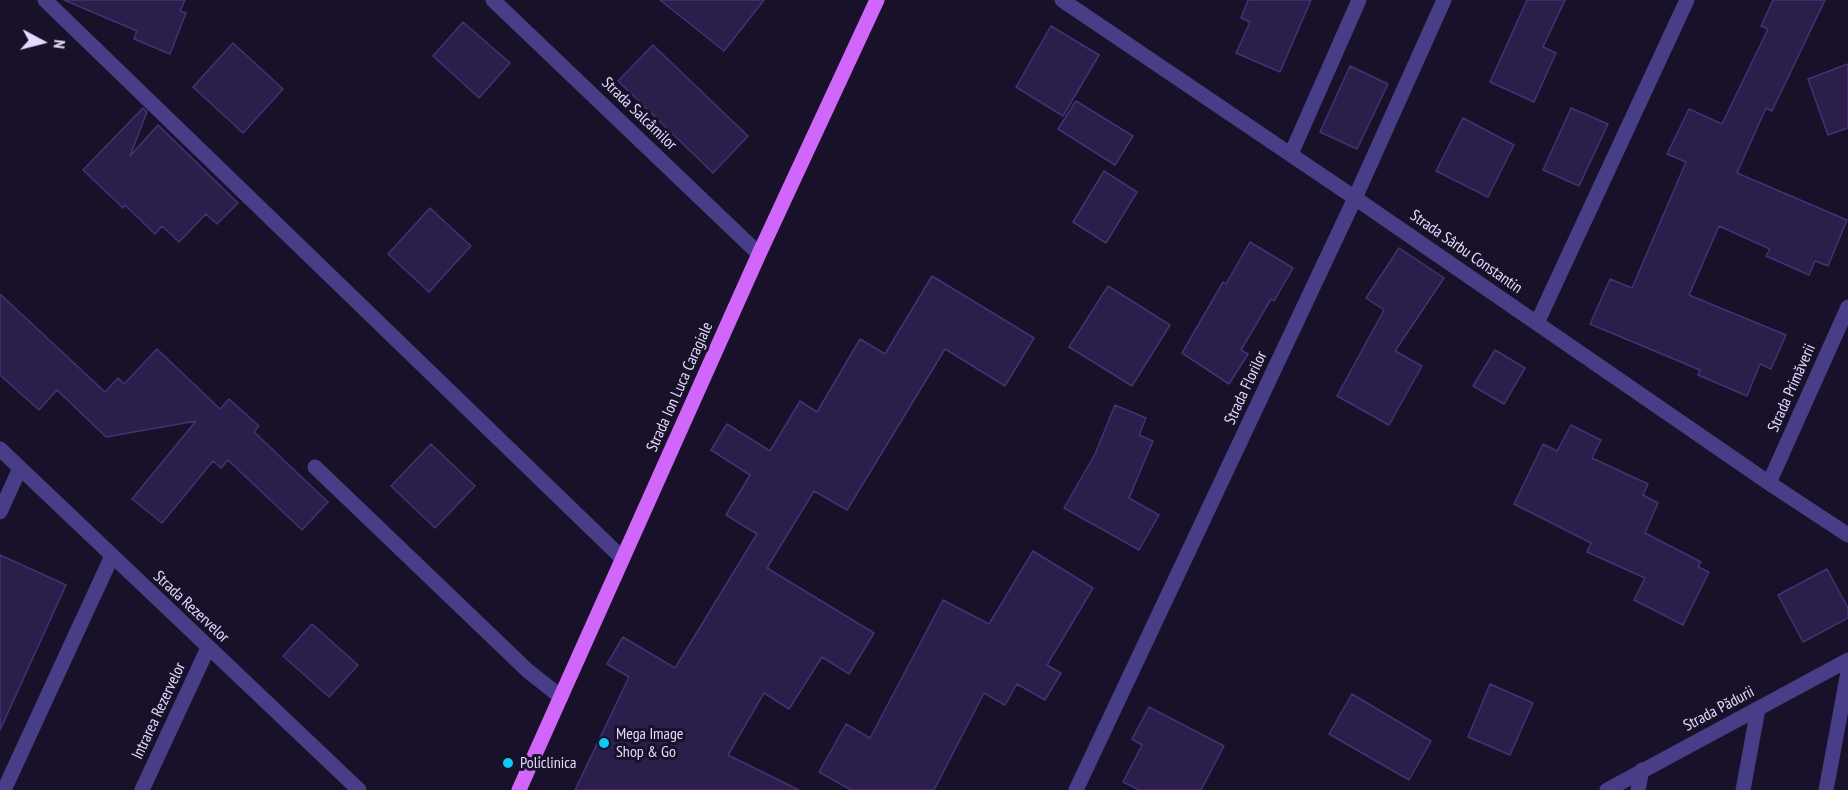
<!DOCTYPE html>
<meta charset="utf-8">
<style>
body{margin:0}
#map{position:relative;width:1848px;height:790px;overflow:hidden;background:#181129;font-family:"PT Sans Narrow",sans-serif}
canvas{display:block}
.north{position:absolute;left:12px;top:12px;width:60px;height:60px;-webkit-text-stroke:4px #181129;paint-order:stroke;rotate:97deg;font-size:16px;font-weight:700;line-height:24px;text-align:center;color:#e2dbfe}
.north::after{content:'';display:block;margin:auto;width:21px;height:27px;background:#e2dbfe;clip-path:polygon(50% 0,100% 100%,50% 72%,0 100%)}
</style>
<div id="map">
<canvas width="1848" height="790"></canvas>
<div class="north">N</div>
</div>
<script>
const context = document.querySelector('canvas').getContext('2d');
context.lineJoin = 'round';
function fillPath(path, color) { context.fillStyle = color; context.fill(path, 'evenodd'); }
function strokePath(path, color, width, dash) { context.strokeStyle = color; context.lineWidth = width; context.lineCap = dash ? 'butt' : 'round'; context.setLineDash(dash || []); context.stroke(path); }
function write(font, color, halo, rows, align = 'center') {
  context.font = font + ' "PT Sans Narrow",sans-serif'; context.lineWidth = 6; context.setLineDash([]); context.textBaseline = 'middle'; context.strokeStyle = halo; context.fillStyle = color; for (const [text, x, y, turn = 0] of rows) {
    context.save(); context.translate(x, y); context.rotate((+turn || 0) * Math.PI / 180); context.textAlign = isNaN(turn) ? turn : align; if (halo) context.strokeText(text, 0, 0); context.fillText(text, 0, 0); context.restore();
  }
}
const building = new Path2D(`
 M 64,0 L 185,0 L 180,11 L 186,13 L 170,54 L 134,39 L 137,31 Z
 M 660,0 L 764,0 L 724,51 Z
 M 1248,0 L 1311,0 L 1280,72 L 1236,53 L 1250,22 L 1241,18 Z
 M 1527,0 L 1565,0 L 1543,47 L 1556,53 L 1534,102 L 1490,82 Z
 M 1773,0 L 1825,0 L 1772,111 L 1766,108 L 1737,173 L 1847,220 L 1828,266 L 1815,261 L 1809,275 L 1766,256 L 1770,249 L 1719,226 L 1689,295 L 1786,335 L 1771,369 L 1760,364 L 1747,396 L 1698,375 L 1700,370 L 1590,324 L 1610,279 L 1632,288 L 1686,162 L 1667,154 L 1689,109 L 1722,124 L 1768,29 L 1761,26 Z
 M 463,22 L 510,63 L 479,98 L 433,56 Z
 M 1051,26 L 1099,55 L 1063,116 L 1016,87 Z
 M 233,43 L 283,89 L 243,133 L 193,87 Z
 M 653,45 L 748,136 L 713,173 L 618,81 Z
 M 1848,64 L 1848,128 L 1828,135 L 1808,79 Z
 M 1350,66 L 1388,84 L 1357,149 L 1320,132 Z
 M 1076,101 L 1133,136 L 1115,165 L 1058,129 Z
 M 143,108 L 147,112 L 130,156 L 158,125 L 238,203 L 217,224 L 206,214 L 179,242 L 162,226 L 155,234 L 125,205 L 123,208 L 83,170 Z
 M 1571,108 L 1608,124 L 1579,186 L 1543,170 Z
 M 1463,118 L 1514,145 L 1488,197 L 1436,171 Z
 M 1104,171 L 1137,192 L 1106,243 L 1073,222 Z
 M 430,208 L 471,246 L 429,292 L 388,254 Z
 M 1250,242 L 1293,268 L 1274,301 L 1271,299 L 1241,350 L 1248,354 L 1229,384 L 1182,353 L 1223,282 L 1226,284 Z
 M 1399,248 L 1444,278 L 1395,351 L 1422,366 L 1389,425 L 1337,396 L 1384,310 L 1366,298 Z
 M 932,276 L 1034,338 L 1005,386 L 945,349 L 847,510 L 814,491 L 767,568 L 874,633 L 849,674 L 822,657 L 789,709 L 764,693 L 728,755 L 799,790 L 575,790 L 629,677 L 607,664 L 623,637 L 675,668 L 757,534 L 726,515 L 750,475 L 711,450 L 727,424 L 770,451 L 800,401 L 817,412 L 860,339 L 885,354 Z
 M 1108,286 L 1170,325 L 1132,386 L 1069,347 Z
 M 0,294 L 105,392 L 118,378 L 124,384 L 157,349 L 220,409 L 229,399 L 259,426 L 254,432 L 328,502 L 302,530 L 228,460 L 221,468 L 213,461 L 162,523 L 132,499 L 196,421 L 106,437 L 57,390 L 39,410 L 0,375 Z
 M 1495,350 L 1525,368 L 1504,404 L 1473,386 Z
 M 1115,405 L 1146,418 L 1139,435 L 1153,441 L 1129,498 L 1159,515 L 1139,550 L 1064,508 L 1095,454 Z
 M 1571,425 L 1601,440 L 1592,458 L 1648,484 L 1643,495 L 1658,503 L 1645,533 L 1701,562 L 1698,567 L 1709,572 L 1683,625 L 1634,600 L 1645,578 L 1587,552 L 1591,543 L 1514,504 L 1543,444 L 1557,451 Z
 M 431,444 L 475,486 L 435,528 L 391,486 Z
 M 1033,551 L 1093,588 L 1047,665 L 1061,673 L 1045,700 L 1017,684 L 1005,705 L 984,693 L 934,790 L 851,790 L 819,772 L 846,724 L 870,738 L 943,600 L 989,624 Z
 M 0,555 L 66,585 L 0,730 Z
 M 1827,569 L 1848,608 L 1848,618 L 1803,642 L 1778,595 Z
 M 312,624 L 358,665 L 329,697 L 283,656 Z
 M 1490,684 L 1533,703 L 1510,755 L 1468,737 Z
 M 1352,694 L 1431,741 L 1409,780 L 1329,734 Z
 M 1149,707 L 1224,746 L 1201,790 L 1139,790 L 1123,782 L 1142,745 L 1132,739 Z`);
fillPath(building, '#2b1e4a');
strokePath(building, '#453175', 1.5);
strokePath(new Path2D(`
 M 45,0 L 622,558
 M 493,0 L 759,254
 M 1062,0 L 1355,198 L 1769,483 L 1848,535
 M 1291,154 L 1359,0
 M 1537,323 L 1687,0
 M 0,449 L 359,790
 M 315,467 L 528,671 L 561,697
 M 1769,483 L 1848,307
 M 0,512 L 20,468
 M 4,790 L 112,556
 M 142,790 L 208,648
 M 1076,790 L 1355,198 L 1444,0
 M 1607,790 L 1848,660
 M 1638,790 L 1642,770
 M 1743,790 L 1758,709
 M 1826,790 L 1848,672`), '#483e87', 15);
strokePath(new Path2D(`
 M 519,790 L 759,254 L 877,0`), '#d166fa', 15);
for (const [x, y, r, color] of [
 [604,743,6,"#0dc9f7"],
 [508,763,6,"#0dc9f7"]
]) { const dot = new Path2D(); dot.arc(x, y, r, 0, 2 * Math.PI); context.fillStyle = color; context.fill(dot); strokePath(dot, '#181129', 2); }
write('16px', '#e2dbfe', '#181129', [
 ["Strada Salcâmilor",639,114,44],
 ["Strada Sârbu Constantin",1466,252,35],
 ["Strada Ion Luca Caragiale",680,387,-66],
 ["Strada Florilor",1246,388,-65],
 ["Strada Primăverii",1792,388,-66],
 ["Strada Rezervelor",191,607,43],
 ["Strada Pădurii",1719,709,-28],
 ["Intrarea Rezervelor",159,711,-65]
]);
write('16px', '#e2dbfe', '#181129', [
 ["Mega Image",616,734],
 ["Shop & Go",616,752],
 ["Policlinica",520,763]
], 'left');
</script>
